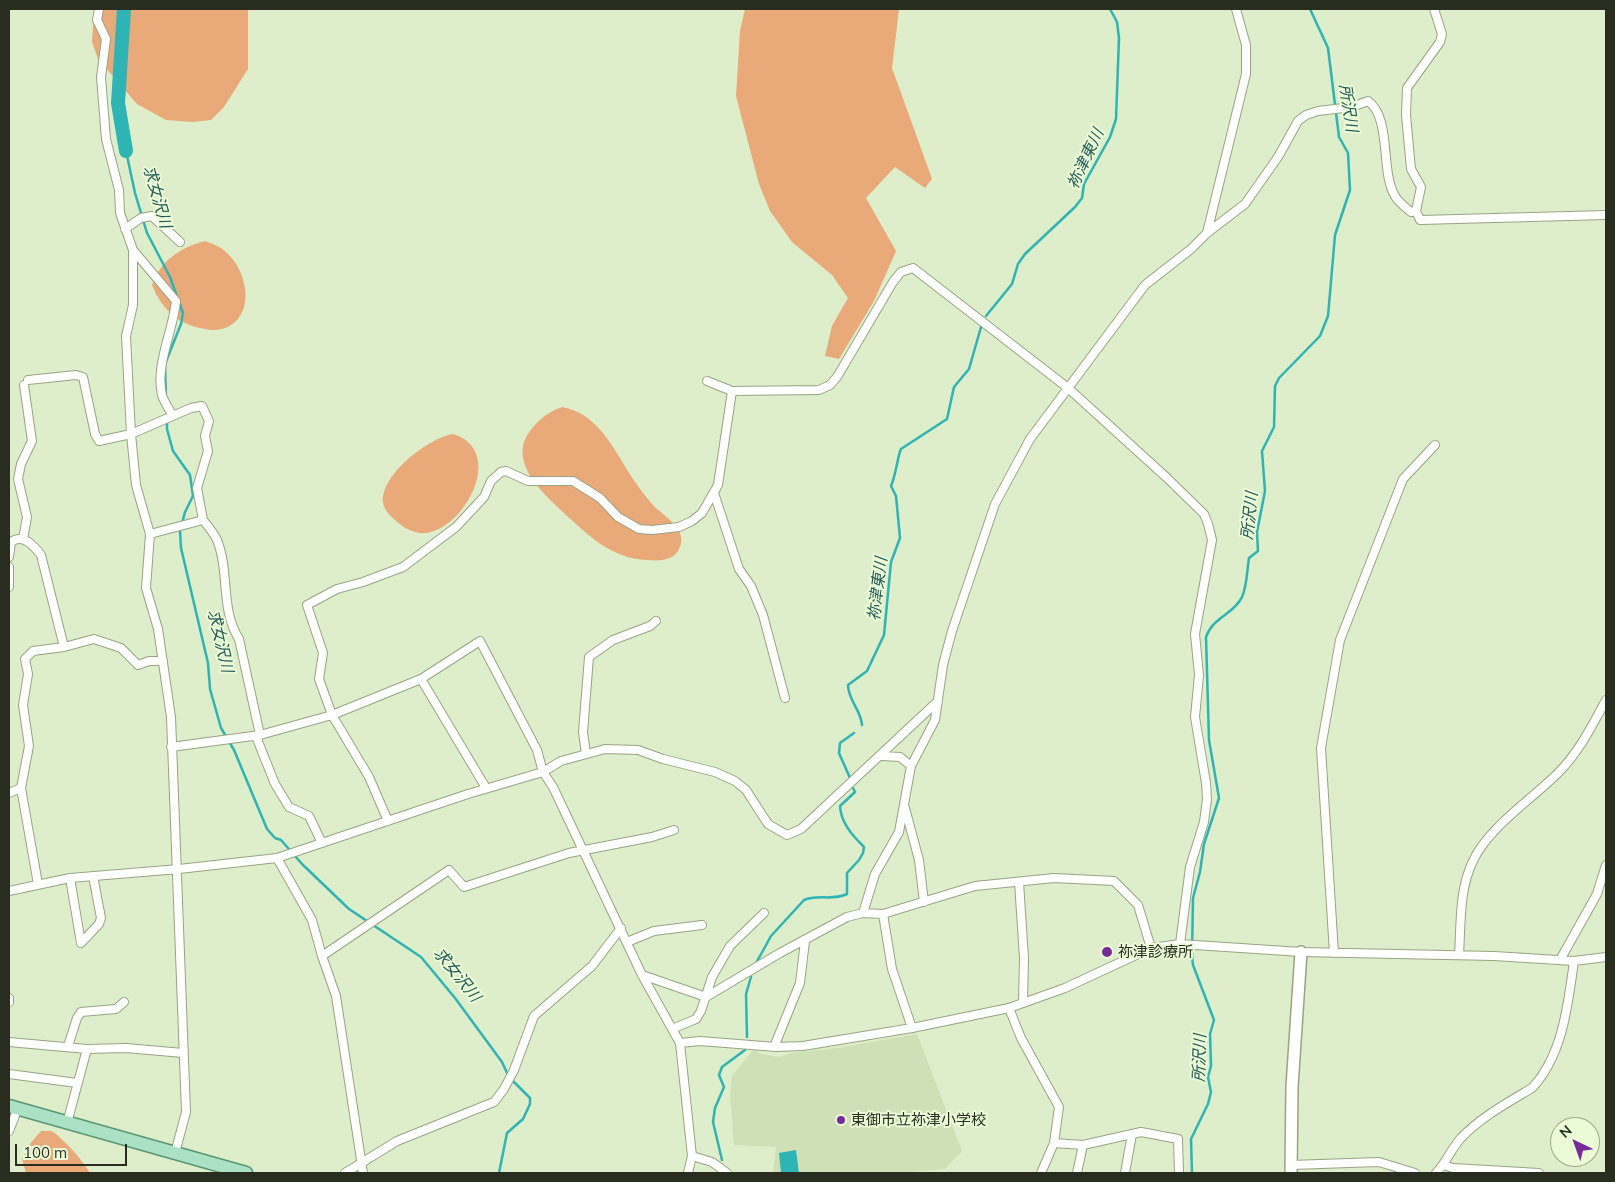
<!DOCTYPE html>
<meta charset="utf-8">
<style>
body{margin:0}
#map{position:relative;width:1615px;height:1182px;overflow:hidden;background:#deedca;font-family:Mulish,sans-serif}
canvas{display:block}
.frame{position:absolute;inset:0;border:10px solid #282d20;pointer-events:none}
.north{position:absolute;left:1550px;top:1117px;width:50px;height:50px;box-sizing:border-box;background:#ebfad7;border:1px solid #9da88e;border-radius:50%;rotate:318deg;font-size:14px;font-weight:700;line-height:20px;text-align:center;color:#282d20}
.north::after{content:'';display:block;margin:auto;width:18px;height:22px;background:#7b2999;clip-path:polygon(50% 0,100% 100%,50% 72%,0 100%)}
.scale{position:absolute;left:15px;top:1144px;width:112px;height:22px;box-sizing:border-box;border:2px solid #282d20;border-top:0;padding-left:6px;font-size:15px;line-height:18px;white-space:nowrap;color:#282d20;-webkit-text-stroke:4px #ebfad7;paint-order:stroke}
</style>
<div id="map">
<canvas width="1615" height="1182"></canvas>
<div class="frame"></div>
<div class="north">N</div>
<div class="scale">100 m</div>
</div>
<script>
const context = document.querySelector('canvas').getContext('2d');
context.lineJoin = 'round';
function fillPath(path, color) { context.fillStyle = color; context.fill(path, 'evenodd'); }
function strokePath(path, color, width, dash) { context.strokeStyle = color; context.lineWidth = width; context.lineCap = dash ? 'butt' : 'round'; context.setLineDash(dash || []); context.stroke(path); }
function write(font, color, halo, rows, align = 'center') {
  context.font = font + ' Mulish,"Noto Sans JP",sans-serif'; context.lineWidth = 4; context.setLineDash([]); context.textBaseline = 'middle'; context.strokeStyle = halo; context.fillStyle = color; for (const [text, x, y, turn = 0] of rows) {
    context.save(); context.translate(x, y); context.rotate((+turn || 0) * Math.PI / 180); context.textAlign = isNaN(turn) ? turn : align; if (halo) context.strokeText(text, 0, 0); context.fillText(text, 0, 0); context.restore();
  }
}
fillPath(new Path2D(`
 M 917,1034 L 962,1151 L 945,1169 L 902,1173 L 773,1173 L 776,1147 L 734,1145 L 730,1095 L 732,1076 L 753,1050 L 761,1054 L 779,1057 L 791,1053 L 831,1049 Z`), '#cfe0b7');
fillPath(new Path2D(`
 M 94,9 L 248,9 L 248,69 L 224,107 L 211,120 L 193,122 L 166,120 L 137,104 L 98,59 L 92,42 Z
 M 745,9 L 899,9 L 892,68 L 932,179 L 925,188 L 895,167 L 866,198 L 896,251 L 874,301 L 839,359 L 825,356 L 832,326 L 848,298 L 832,275 L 792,242 L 770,211 L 759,184 L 736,96 L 740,31 Z
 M 205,241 C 213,244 222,247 228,254 C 246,271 255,310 231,325 C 224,330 213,331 205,329 C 179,325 162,310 152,285 C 160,261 181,247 205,241 Z
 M 562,407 C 602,414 616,456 638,486 C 642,492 647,498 652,504 C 664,517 691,530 678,551 C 672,561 657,561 647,560 C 612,559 588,535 564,513 C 543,493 507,462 530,431 C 539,419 548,412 562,407 Z
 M 453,434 C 506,450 466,528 426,533 C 417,534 408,530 401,525 C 394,519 384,512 383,502 C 381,474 429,438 453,434 Z
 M 41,1131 L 52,1131 C 67,1143 80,1157 90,1173 L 26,1173 L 22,1159 L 29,1145 Z`), '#eaa979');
fillPath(new Path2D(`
 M 796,1150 L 799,1173 L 781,1173 L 779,1153 Z`), '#2cb5b4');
strokePath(new Path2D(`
 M 126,151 L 135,193 L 147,233 L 170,277 L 183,313 L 181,324 L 165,364 L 166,398
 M 986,316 L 1012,284 L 1018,264 L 1025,254 L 1075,207 L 1082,198 L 1084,184 L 1110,137 L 1116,119 L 1119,38 L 1117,22 L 1110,9
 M 167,411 L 167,429 L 173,451 L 190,475 L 193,496 L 185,512 L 180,531 L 181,548 L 208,663 L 210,689 L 221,728 L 234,750 L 267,829 L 275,838 L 281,840 L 302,864 L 349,909 L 421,957 L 455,998 L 502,1062 L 508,1075
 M 862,725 C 861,710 848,700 848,685 L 867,671 L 884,635 L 891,562 L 900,538 L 896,496 L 891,486 C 896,475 898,454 901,449 L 947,419 L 954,387 L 969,369 L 981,327
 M 850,778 L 839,753 L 840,743 L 854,733
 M 755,965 L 771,936 L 804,900 C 818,894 832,901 847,894 L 847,873 L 859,860 L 863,853 L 864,847 C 852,835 841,823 840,806 L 855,792 L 853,788
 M 747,1037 L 746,994 L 751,977
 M 722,1160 L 713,1122 L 715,1108 L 724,1087 L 719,1075 L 722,1067 L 745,1050
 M 499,1173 L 507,1133 L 523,1119 L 530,1104 L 530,1098 L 512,1080
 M 1192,1173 L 1191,1139 L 1208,1104 L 1211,1092 L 1208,1077 L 1211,1066 L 1210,1034 L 1214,1020 L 1193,965 L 1192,955 L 1193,898 L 1200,872 L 1204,844 L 1219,798 L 1209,740 L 1206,637 C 1213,617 1234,614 1242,597 C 1247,586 1247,570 1249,558 L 1258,551 L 1257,532 L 1265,491 L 1262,451 L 1274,427 L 1275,386 L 1279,378 L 1320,336 L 1328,316 L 1335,235 L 1350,190 L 1348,153 L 1339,137 L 1328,48 L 1310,9`), '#2cb5b4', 2.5);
strokePath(new Path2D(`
 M 124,9 L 118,103 L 126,151`), '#2cb5b4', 14);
const street = new Path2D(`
 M 99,9 L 97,20 L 106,39 L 101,77 L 106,139 L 119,190 L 120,213 L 133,250 L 133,305 L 126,336 L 131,434 L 136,485 L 150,534 L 146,588 L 158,629 L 171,717 L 186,1112 L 175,1153
 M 1434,9 L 1442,34 L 1440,42 L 1407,88 L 1406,115 L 1411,169 L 1421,187 L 1416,211 L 1420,220 L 1606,215
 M 125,229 L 141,218 L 152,216 L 180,242
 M 1207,233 L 1246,74 L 1246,45 L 1236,9
 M 133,250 L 176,301 C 173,332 155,364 162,395 C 164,402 169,409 173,416
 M 28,380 L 76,375 L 83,377 L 95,434 L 99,441 L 131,434 L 191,408 L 202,406 L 209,421 L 205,436 L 208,451 L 197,488 L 203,520
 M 707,381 L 732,391 L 819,390 L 830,385 L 837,377 L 893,282 L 901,272 L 913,268 L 1068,388 L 1166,477 L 1204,514 L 1208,524 L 1212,540 L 1195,634 L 1199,675 L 1195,717 L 1206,783 L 1207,799 L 1204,822 L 1190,867 L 1180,944
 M 714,493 L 739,569 L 751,586 L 763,615 L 785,698
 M 150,534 L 203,520 C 208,526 214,533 217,540 C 230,572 220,609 239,639 L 260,735 L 257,739 L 275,784 L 289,807 L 309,816 L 322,843
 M 23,539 L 27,517 L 18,479 L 21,464 L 32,441 L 24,385
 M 9,557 L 11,542 C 23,533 34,546 41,555 L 64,647 L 94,639 L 121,648 L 138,665 L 149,661 L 163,661
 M 9,567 L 9,587
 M 421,679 L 486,788
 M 171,747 L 260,735 L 332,715 L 421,679 L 480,641 L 537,750 L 543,772 L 553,787 L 642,975 L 680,1043 L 692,1156 L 688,1173
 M 586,754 L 583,732 L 589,657 L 613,640 L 650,626 L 656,621
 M 882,756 L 900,757 L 911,766
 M 9,793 L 21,788
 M 905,808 L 919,860 L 924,902
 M 388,821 L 369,777 L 332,715 L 319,679 L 323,653 L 307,605 L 337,589 L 363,582 L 403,567 L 456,527 L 484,497 L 491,481 L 501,472 L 506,471 L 528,481 L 573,481 L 600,498 L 618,517 L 639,529 L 652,530 L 679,527 L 692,521 L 702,513 L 718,485 L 732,391
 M 277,858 L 312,920 L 322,956 L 336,996 L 363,1173
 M 70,878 L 81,943
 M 1019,882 L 1024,958 L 1023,1002
 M 38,884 L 21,788 L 29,746 L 23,705 L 28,674 L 25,659 L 33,651 L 64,647
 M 9,891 L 70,878 L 179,869 L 277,858 L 468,794 L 543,772 L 561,761 L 605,749 L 638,750 L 663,759 L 715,772 L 735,781 L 746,790 L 768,824 L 787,835 L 801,829 L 938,701
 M 863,913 L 875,874 L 899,832 L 911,766 L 935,720 L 943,665 L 952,631 L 995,504 L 1030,439 L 1145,285 L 1191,249 L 1207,233 L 1245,204 L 1278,157 L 1298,121 L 1306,115 L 1318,111 L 1352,107 L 1368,101 C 1392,118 1380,172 1395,196 C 1398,202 1405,207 1411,212 L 1416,211
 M 883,914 L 892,969 L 912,1028
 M 627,942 L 654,931 L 702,925
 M 81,943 L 99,924 L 101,918 L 93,876
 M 1334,953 L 1321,748 L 1340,640 L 1403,479 L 1435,445
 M 1459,955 C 1461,924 1459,889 1473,861 C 1488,828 1532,799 1558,773 C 1579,752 1592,726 1606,700
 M 322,956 L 449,870 L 464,887 L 569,853 L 652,837 L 674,830
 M 1560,960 L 1597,894 L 1606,865
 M 642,975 L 706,997 L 780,953 L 847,917 L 863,913 L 883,914 L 975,886 L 1054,878 L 1114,881 L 1138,905 L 1151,948
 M 9,998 L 9,1002
 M 1009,1008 L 1021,1038 L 1059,1107 L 1054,1143 L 1041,1173
 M 672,1029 L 696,1019 L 701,1011 L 712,977 L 730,946 L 764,913
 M 9,1042 L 87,1049 L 126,1048 L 183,1053
 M 680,1043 L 700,1041 L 776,1047 L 803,1046 L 912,1028 L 1009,1008 L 1065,988 L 1151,948 L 1180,944 L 1301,952 L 1494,956 L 1574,961 L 1606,957
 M 68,1046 L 77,1018 L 81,1012 L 116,1009 L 124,1002
 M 774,1047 L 800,983 L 805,941
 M 9,1074 L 77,1083
 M 67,1123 L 87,1049
 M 9,1131 L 18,1108
 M 1054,1143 L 1083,1145 L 1141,1132 L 1178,1139 L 1179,1173
 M 692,1156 L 712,1162 L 727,1173
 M 1291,1165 L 1379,1162 L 1415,1173
 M 1444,1165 L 1453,1168 L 1539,1173
 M 345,1173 L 397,1141 L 494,1102 L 504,1089 L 514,1070 L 534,1016 L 592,966 L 621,928
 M 1077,1173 L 1083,1145
 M 1125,1173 L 1132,1134
 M 1436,1173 C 1446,1163 1451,1149 1461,1138 C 1481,1117 1507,1103 1532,1088 C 1563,1055 1568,1004 1574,961`);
const secondary = new Path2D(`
 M 1291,1173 L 1292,1087 L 1301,952`);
const primary = new Path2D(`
 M 9,1106 L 246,1173`);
strokePath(street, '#97a483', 10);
strokePath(secondary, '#97a483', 14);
strokePath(primary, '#599673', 15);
strokePath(street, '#fff', 8);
strokePath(secondary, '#fff', 11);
strokePath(primary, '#abe2c5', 12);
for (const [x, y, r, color] of [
 [1107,952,6,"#7b2999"],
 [841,1120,5,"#7b2999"]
]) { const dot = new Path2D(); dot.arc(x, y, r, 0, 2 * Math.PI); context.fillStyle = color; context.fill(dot); strokePath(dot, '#ebfad7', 2); }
write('15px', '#282d20', '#ebfad7', [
 ["祢津診療所",1118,952],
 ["東御市立祢津小学校",851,1120]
], 'left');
write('italic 16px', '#245a59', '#ebfad7', [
 ["所沢川",1348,108,81],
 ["祢津東川",1086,159,-65],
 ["求女沢川",157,197,74],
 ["所沢川",1250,516,-84],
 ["祢津東川",878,589,-83],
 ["求女沢川",220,641,77],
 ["求女沢川",457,975,51],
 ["所沢川",1200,1058,-88]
]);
</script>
